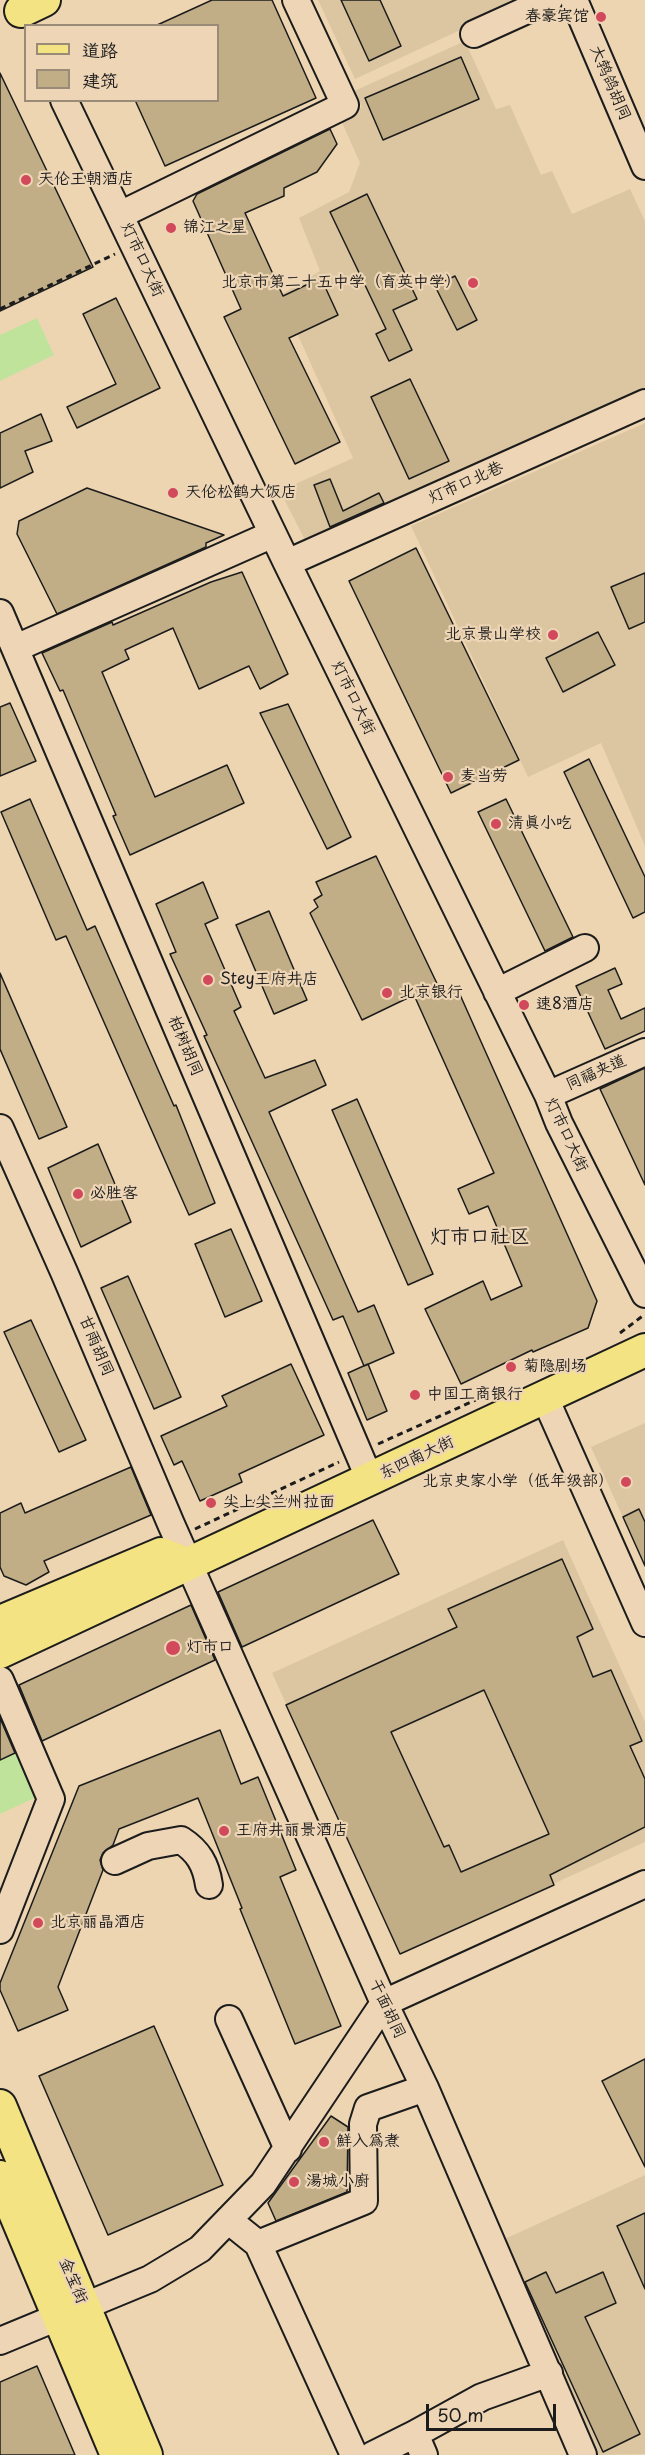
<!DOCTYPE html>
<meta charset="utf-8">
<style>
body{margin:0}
#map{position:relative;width:645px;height:2455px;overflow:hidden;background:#edd5b1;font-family:"Playpen Sans","LXGW WenKai TC",sans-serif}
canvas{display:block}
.legend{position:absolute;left:24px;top:24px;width:195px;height:78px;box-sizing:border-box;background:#edd5b5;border:2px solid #998b78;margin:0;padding:8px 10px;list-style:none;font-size:18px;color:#1c1c1c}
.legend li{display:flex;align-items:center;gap:12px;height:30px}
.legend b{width:30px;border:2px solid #998b78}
.scale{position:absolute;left:426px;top:2404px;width:130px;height:27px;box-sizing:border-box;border:3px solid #1c1c1c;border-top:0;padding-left:8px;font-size:18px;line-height:21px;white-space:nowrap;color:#1c1c1c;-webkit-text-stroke:4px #edd5b5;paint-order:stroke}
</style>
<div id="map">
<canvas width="645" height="2455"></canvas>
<ul class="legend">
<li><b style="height:8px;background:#f4e382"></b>道路</li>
<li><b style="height:16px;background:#c2ae86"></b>建筑</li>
</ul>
<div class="scale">50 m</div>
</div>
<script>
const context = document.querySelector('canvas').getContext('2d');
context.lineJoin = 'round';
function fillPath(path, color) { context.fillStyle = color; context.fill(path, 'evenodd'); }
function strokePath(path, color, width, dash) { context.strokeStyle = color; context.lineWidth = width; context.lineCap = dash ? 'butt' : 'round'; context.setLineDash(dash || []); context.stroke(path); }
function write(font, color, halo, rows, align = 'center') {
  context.font = font + ' "Playpen Sans","LXGW WenKai TC",sans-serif'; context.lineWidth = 4.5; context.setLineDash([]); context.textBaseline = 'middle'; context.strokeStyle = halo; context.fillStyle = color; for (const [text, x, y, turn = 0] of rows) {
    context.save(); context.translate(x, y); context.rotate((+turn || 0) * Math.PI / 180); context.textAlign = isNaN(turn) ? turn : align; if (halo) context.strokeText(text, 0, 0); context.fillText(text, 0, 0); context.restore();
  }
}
fillPath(new Path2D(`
 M 318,0 L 539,0 L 512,6 L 355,79 Z
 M 465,41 L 496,109 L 510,105 L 541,175 L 552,171 L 572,214 L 630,189 L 645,221 L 645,397 L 309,548 L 280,491 L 353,458 L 280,295 L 320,271 L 299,218 L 349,192 L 360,163 L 340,118 L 362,107 L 354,91 Z
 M 645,423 L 645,846 L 601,743 L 528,777 L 411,526 Z
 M 645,1423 L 645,1566 L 591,1447 Z
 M 563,1540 L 645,1722 L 645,1842 L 400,1954 L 272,1673 Z
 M 645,2175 L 645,2454 L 594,2455 L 498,2242 Z`), '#dcc6a1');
fillPath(new Path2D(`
 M 37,318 L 54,355 L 0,381 L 0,335 Z
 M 0,1702 L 41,1795 L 0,1814 Z`), '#c0e39c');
const building = new Path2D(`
 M 212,0 L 272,0 L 316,98 L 165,166 L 135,100 L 218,100 L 218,26 L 155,26 Z
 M 341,0 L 380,0 L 401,46 L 369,61 Z
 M 461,57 L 479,99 L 383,140 L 365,98 Z
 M 0,73 L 93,267 L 0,311 Z
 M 330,129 L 337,144 L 317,172 L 284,188 L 284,196 L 245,213 L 283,296 L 321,278 L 338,315 L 289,338 L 340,442 L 295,464 L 224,317 L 241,309 L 193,201 L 197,194 Z
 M 367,194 L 417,299 L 393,310 L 412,350 L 389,361 L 376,334 L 386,329 L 330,212 Z
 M 455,276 L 477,320 L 457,330 L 435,286 Z
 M 116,298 L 160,388 L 77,428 L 67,407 L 116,384 L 83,314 Z
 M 410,379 L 449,461 L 409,479 L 371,397 Z
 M 41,414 L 52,441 L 25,451 L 33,472 L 0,488 L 0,433 Z
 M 330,479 L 343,511 L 379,493 L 384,503 L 330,527 L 314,485 Z
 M 87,488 L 224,535 L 206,543 L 206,547 L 57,614 L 17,534 L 19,521 Z
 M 416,548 L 519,760 L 451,793 L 349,581 Z
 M 242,572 L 288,674 L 260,689 L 249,666 L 199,689 L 173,628 L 125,650 L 129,659 L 102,672 L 155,797 L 227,765 L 244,803 L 130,855 L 113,816 L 116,815 L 63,690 L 60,691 L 42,653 L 112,622 L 113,625 L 211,582 Z
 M 645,573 L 645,622 L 629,629 L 611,587 Z
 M 598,632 L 615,665 L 563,692 L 546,658 Z
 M 10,703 L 36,761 L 0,776 L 0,707 Z
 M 288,704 L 351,837 L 327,849 L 260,713 Z
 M 589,759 L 645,877 L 645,912 L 633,918 L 564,772 Z
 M 30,799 L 87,930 L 95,926 L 174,1106 L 176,1105 L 215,1203 L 189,1215 L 66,936 L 56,940 L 1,812 Z
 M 506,799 L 573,937 L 545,951 L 478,812 Z
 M 376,856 L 442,994 L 457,988 L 597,1301 L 588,1328 L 533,1352 L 532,1350 L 461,1384 L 425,1309 L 483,1281 L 491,1300 L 522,1286 L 488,1206 L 469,1214 L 458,1189 L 494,1173 L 414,995 L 362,1020 L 310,913 L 318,907 L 314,900 L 322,895 L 316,882 Z
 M 203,882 L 218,918 L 205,924 L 241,1007 L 234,1011 L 265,1078 L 315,1060 L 326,1085 L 269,1112 L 358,1312 L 374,1305 L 394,1353 L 364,1366 L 343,1316 L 333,1320 L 204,1036 L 207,1035 L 170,954 L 176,952 L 156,904 Z
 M 269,911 L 307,1000 L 274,1014 L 236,925 Z
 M 615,968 L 622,984 L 608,990 L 621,1019 L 645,1008 L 645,1031 L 605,1049 L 576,986 Z
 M 0,973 L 67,1127 L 39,1139 L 0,1049 Z
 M 645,1068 L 645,1185 L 600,1089 Z
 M 357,1099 L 433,1274 L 408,1285 L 332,1110 Z
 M 98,1144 L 131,1222 L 81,1247 L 48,1168 Z
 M 231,1229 L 262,1301 L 225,1317 L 195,1244 Z
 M 128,1276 L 181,1397 L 154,1409 L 101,1288 Z
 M 31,1320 L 86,1440 L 59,1452 L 4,1332 Z
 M 291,1364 L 324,1435 L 239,1474 L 242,1482 L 200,1501 L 182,1461 L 174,1465 L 161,1436 L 227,1406 L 222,1396 Z
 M 368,1364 L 387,1411 L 367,1420 L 348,1373 Z
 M 131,1467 L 151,1515 L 44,1561 L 49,1572 L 26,1585 L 4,1576 L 0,1567 L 0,1513 L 21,1503 L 25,1513 Z
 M 639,1509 L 645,1522 L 645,1566 L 623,1517 Z
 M 373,1520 L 399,1574 L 242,1647 L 218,1592 Z
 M 562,1559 L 593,1629 L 577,1637 L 593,1677 L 611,1670 L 642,1741 L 630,1746 L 645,1779 L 645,1827 L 550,1875 L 554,1885 L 400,1954 L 286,1705 L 457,1627 L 448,1609 ZM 484,1690 L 549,1834 L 461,1872 L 449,1845 L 444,1847 L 391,1732 Z
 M 191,1605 L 215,1660 L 42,1741 L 19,1685 Z
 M 0,1718 L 15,1753 L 0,1760 Z
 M 220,1730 L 241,1784 L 258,1777 L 296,1870 L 280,1877 L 341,2026 L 295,2044 L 240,1909 L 242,1908 L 198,1798 L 119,1829 L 113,1845 L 103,1853 L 100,1860 L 103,1870 L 58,1987 L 68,2010 L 18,2031 L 0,1990 L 0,1983 L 79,1786 Z
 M 154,2026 L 223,2185 L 108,2235 L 39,2076 Z
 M 645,2059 L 645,2167 L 602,2081 Z
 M 331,2116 L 348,2127 L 347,2192 L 276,2221 L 268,2203 Z
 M 645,2213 L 645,2289 L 617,2226 Z
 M 546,2272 L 556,2293 L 603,2272 L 616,2303 L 585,2317 L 640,2434 L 603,2452 L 525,2282 Z
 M 37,2366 L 75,2455 L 0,2455 L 0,2382 Z`);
fillPath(building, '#c2ae86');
strokePath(building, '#1c1c1c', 1.5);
const minor = new Path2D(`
 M 574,0 L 645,166
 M 474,34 L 549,0
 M 64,100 L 287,563 L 548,1095 L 559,1123 L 645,1294
 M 120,215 L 345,105 L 296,0
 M 287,563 L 645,403
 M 0,613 L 370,1480
 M 16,648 L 273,534
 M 497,992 L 585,948
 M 548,1095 L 645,1052
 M 0,1128 L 64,1272 L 171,1524 L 384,2003 L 425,2088 L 583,2455
 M 545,1398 L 645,1623
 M 0,1680 L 51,1799 L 0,1930
 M 115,1861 L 148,1846 L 181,1840 C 198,1851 206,1864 209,1885
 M 229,2019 L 288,2149
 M 228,2220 L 258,2244 L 354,2455
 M 258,2244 L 364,2201 L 363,2124 L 368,2108 L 425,2088
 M 0,2341 L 150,2279 L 200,2249 L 263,2184 L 384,2003 L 645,1884
 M 415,2434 L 424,2455
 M 373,2455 L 415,2434 L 482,2397 L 549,2373`);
const major = new Path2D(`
 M 21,11 L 44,0
 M 0,1622 L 161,1554 L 177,1560
 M 0,1652 L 645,1350
 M 0,2106 L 146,2455
 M 0,2177 L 117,2455`);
strokePath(minor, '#1c1c1c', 30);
strokePath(major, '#1c1c1c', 36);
strokePath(new Path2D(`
 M 0,309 L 115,254
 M 620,1333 L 644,1315
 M 378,1444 L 489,1394
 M 195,1529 L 339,1462`), '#1c1c1c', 3, [6, 4.5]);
strokePath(minor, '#edd5b5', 26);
strokePath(major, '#f4e382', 32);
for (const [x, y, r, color] of [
 [601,17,6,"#d1495b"],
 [26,180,6,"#d1495b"],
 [171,228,6,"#d1495b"],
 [473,283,6,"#d1495b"],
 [173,493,6,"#d1495b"],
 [553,635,6,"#d1495b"],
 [448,777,6,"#d1495b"],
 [496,824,6,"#d1495b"],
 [208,980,6,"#d1495b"],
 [387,993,6,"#d1495b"],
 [524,1005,6,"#d1495b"],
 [78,1194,6,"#d1495b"],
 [511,1367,6,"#d1495b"],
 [415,1395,6,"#d1495b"],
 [626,1482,6,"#d1495b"],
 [211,1503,6,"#d1495b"],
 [173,1648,8,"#d1495b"],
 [224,1831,6,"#d1495b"],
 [38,1923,6,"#d1495b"],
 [324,2142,6,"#d1495b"],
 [294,2182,6,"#d1495b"]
]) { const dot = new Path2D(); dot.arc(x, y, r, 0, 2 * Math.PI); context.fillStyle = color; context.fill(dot); strokePath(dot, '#edd5b5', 2); }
write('16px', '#1c1c1c', '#edd5b5', [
 ["春豪宾馆",589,17,"right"],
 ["天伦王朝酒店",38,180],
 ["锦江之星",183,228],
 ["北京市第二十五中学（育英中学）",461,283,"right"],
 ["天伦松鹤大饭店",185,493],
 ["北京景山学校",541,635,"right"],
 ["麦当劳",460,777],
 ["清真小吃",508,824],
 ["Stey王府井店",220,980],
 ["北京银行",399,993],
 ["速8酒店",536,1005],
 ["必胜客",90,1194],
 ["菊隐剧场",523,1367],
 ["中国工商银行",427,1395],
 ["北京史家小学（低年级部）",614,1482,"right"],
 ["尖上尖兰州拉面",223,1503],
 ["灯市口",186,1648],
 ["王府井丽景酒店",236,1831],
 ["北京丽晶酒店",50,1923],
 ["鮮入為煮",336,2142],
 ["湯城小廚",306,2182]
], 'left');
write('16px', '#1c1c1c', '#edd5b5', [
 ["大鹁鸽胡同",610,83,67],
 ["灯市口大街",142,260,65],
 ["灯市口北巷",466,483,-24],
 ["灯市口大街",353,698,64],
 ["柏树胡同",185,1046,67],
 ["同福夹道",596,1073,-24],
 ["灯市口大街",566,1135,65],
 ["甘雨胡同",96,1346,67],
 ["东四南大街",417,1458,-25],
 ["干面胡同",387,2009,65],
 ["金宝街",73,2281,67]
]);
write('20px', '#1c1c1c', '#edd5b5', [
 ["灯市口社区",480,1237]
]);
</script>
